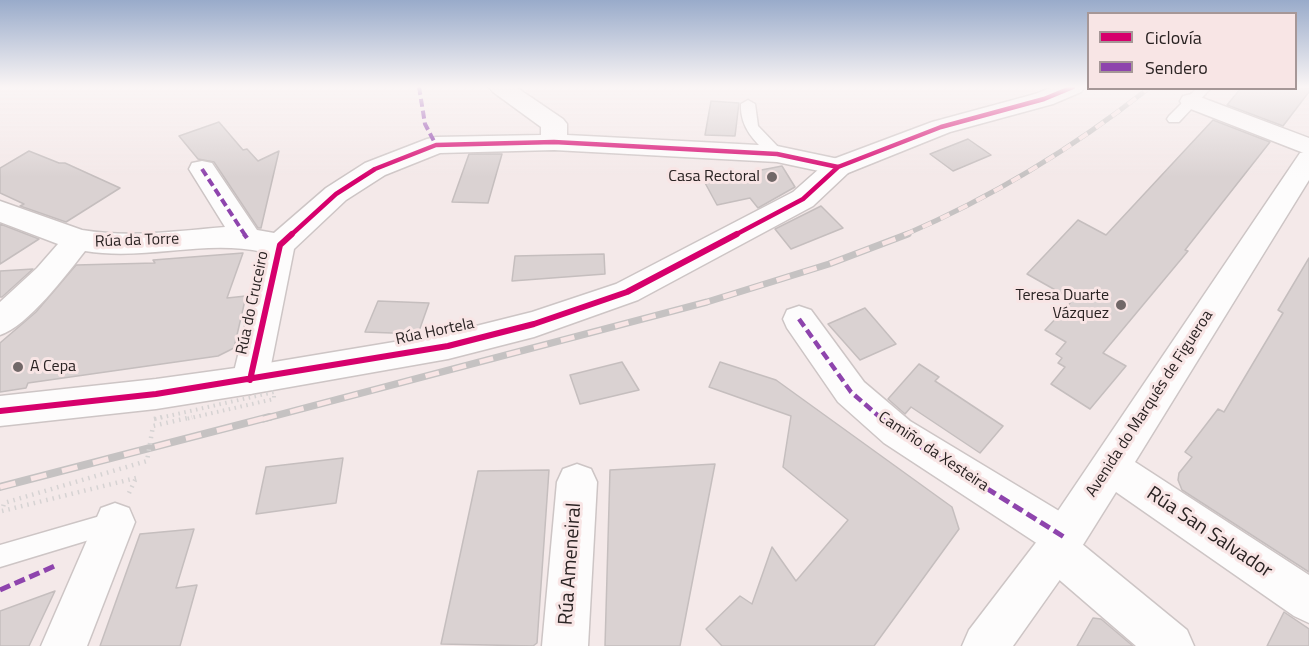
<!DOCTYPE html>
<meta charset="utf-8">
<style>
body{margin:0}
#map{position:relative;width:1309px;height:646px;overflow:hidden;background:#f4e9e9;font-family:"Titillium Web",sans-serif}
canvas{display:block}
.legend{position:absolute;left:1087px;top:12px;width:210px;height:78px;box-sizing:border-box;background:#f8e5e5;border:2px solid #a69797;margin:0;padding:8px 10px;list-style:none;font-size:18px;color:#2a2323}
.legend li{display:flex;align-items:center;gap:12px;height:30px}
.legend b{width:30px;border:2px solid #a69797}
</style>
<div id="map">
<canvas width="1309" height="646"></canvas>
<ul class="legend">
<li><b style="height:8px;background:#d6006c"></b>Ciclovía</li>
<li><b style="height:8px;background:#8e44ad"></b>Sendero</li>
</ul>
</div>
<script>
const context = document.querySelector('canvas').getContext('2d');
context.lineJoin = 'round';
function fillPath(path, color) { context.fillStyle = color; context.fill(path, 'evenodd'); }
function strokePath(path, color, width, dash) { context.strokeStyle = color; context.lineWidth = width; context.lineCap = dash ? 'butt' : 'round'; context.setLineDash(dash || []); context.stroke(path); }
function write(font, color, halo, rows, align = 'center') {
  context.font = font + ' "Titillium Web",sans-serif'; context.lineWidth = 6; context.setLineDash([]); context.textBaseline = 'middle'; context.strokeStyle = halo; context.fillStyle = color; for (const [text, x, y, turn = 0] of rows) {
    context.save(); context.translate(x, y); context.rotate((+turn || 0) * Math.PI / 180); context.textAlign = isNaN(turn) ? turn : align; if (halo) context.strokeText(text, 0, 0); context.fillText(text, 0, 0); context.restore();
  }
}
const building = new Path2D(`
 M 1241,88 L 1309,88 L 1309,92 L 1283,126 L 1227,105 Z
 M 711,101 L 739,103 L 735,136 L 705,135 Z
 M 1213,120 L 1270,142 L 1185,250 L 1188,251 L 1103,353 L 1126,366 L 1090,409 L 1051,384 L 1065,367 L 1058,363 L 1062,358 L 1056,354 L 1066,342 L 1045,330 L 1073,300 L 1027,274 L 1078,220 L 1106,235 Z
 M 219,122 L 243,150 L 247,149 L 258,161 L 279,151 L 261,228 L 258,228 L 214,162 L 198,159 L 179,136 Z
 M 968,139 L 991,155 L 953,171 L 930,154 Z
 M 29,151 L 59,163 L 65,163 L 120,188 L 66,222 L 20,206 L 24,204 L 0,193 L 0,168 Z
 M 469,154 L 502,154 L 488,203 L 452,202 Z
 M 782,166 L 795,187 L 758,208 L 750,198 L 717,205 L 704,181 Z
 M 821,206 L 843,228 L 791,249 L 775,229 Z
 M 0,224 L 39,239 L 0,264 Z
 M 243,253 L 227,298 L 246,296 L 234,348 L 218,356 L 28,383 L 26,388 L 0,392 L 0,343 L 36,312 L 76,265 L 155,263 L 153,260 Z
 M 604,254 L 605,274 L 512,281 L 515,256 Z
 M 1309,258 L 1309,572 L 1182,490 L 1178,480 L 1179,473 L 1192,457 L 1185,452 L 1218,409 L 1224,412 L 1283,313 L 1278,310 Z
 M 33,269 L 2,297 L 0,297 L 0,271 Z
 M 378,301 L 429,303 L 418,334 L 365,332 Z
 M 865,308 L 896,344 L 860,360 L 828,324 Z
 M 622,362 L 639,390 L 580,404 L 570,375 Z
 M 720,362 L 776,380 L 952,507 L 959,529 L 874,646 L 722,646 L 706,629 L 740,596 L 752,604 L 772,547 L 796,581 L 848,520 L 783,467 L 791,416 L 709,387 Z
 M 919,364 L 939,377 L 935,381 L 1003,426 L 980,453 L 911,407 L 905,414 L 888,399 Z
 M 343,458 L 336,503 L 256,514 L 266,467 Z
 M 715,464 L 680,646 L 605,646 L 610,470 Z
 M 549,470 L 537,643 L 533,646 L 441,644 L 478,471 Z
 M 194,529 L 176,588 L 197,585 L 180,646 L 100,646 L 140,534 Z
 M 55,591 L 29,646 L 0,646 L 0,611 Z
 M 1284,612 L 1309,629 L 1309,646 L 1267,646 Z
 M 1093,618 L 1101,619 L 1133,646 L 1077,646 Z`);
fillPath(building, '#dad2d2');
strokePath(building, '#c5bebe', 1.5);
const service = new Path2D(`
 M 1197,88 L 1211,88 L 1179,122 L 1169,122 L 1167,119 L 1169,116 Z
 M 748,100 L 755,104 L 758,126 L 782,151 L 784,154 L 782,157 L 772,157 C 755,142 740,128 741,104 Z
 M 114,512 L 122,516 L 125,523 L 122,530 L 0,567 L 0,545 Z`);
const minor = new Path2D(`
 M 489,87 L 516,87 L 563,119 L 567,124 L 567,135 L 777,146 L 848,161 L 851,167 L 848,173 L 838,175 L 777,162 L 554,150 L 440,153 L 385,175 L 346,200 L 294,249 L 268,380 L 262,390 L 250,394 L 238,390 L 232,380 L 263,252 C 205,239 145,261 85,251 C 66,275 28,326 0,335 L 0,302 L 37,268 L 58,244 L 0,222 L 0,201 L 82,230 C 130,238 177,231 225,227 L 189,169 L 192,163 L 202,161 L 212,163 L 257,230 L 274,233 L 326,188 L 365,163 L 427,139 L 436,137 L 541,135 L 541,127 L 493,92 Z
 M 1192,94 L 1309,138 L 1309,155 L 1183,106 L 1180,101 L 1183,96 Z
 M 799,306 L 811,310 L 864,382 L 910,421 L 1079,523 L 1085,537 L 1082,544 L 1187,630 L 1194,646 L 1136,646 L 1041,564 L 1035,550 L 1038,544 L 884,443 L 838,402 L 787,328 L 783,319 L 787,310 Z
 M 577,464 L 591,469 L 597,482 L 588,646 L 542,646 L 557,482 L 563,469 Z
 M 115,503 L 129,508 L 135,522 L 87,646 L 41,646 L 101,508 Z`);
const tertiary = new Path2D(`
 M 1053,87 L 1085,87 L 1081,92 L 1053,104 L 950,132 L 848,173 L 813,206 L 638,300 L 534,337 L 448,359 L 250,394 L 156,409 L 0,426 L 0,396 L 156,379 L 250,366 L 448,333 L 532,312 L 616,284 L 793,192 L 828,161 L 932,122 L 1035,94 Z
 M 1309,151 L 1309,180 L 1135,462 L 1309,575 L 1309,623 L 1294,616 L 1116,492 L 1071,564 L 1013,646 L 962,646 L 969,630 L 1041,536 L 1300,153 Z`);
strokePath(service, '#cdc5c5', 3);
strokePath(minor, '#cdc5c5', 3);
strokePath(tertiary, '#cdc5c5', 3);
strokePath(new Path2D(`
 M 129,493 L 136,478`), '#d6d3d3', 4.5, [1.5, 5]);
fillPath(service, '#fdfcfc');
fillPath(minor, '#fdfcfc');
fillPath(tertiary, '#fdfcfc');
const railFar2 = new Path2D(`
 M 904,235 C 993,197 1073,148 1149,88`);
const railFar1 = new Path2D(`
 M 263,419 L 707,302 L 829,264 L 908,234`);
const rail = new Path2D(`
 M 0,487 L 269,417`);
strokePath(railFar2, '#c5c2c2', 5);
strokePath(railFar1, '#c5c2c2', 7);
strokePath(rail, '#c5c2c2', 8);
strokePath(railFar2, '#f8e5e5', 4, [10]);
strokePath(railFar1, '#f8e5e5', 4.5, [14]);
strokePath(rail, '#f8e5e5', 5, [16]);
strokePath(new Path2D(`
 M 155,419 L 274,392 L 274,399 L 186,419`), '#d6d3d3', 4, [1.5, 4.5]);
strokePath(new Path2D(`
 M 154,419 L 162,417
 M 136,478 L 2,511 L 4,503 L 147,461 L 153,426 L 192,417`), '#d6d3d3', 4.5, [1.5, 5]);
strokePath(new Path2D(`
 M 419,87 L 425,124 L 436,145
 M 202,169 L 245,235`), '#8e44ad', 4, [8, 4]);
strokePath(new Path2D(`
 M 244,234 L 247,238
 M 799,319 L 851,392 L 882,419`), '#8e44ad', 4.5, [9, 4.5]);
strokePath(new Path2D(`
 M 880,417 L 897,432 L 1064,537
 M 0,590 L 57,565`), '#8e44ad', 5, [11, 5]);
strokePath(new Path2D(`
 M 291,235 L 336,194 L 375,169 L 436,145 L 554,142 L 777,154 L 838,167 L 941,127 L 1044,99 L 1073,87
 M 735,235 L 803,199 L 838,167`), '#d6006c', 4.5);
strokePath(new Path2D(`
 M 250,380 L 280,245 L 292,234
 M 0,411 L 156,394 L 448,346 L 534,324 L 627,292 L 737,234`), '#d6006c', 6);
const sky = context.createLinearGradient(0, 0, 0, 177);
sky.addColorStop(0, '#99abca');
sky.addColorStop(0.49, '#faf5f5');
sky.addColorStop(1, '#faf5f500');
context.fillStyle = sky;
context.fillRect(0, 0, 1309, 177);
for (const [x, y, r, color] of [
 [772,177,6,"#716868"],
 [1121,305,6,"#716868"],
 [18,367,6,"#716868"]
]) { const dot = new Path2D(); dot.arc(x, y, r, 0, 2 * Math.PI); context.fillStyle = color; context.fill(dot); strokePath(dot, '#f8e5e5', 2); }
write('16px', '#2a2323', '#f8e5e5', [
 ["Casa Rectoral",760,177],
 ["Teresa Duarte",1109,296],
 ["Vázquez",1109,314],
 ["A Cepa",30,367,"left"]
], 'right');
write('16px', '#2a2323', '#f8e5e5', [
 ["Rúa da Torre",137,241,-2],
 ["Rúa do Cruceiro",253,303,-78],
 ["Rúa Hortela",435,332,-12],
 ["Avenida do Marqués de Figueroa",1150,404,-57],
 ["Camiño da Xesteira",933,452,34]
]);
write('20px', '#2a2323', '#f8e5e5', [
 ["Rúa San Salvador",1209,533,34],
 ["Rúa Ameneiral",571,564,-86]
]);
</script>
